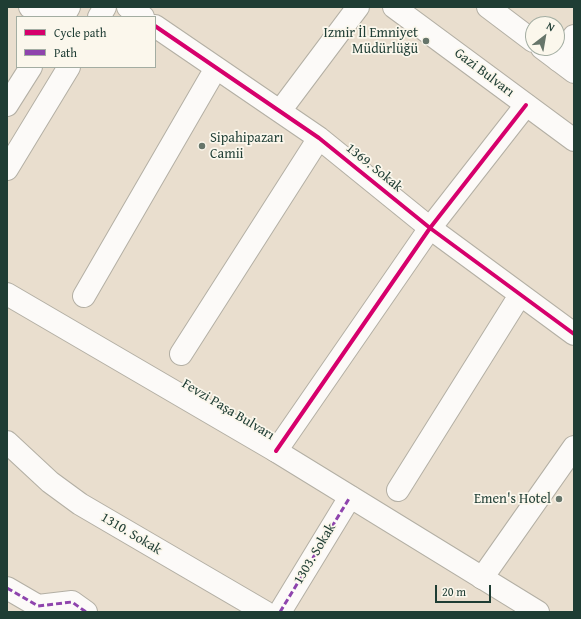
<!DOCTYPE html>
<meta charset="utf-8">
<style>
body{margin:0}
#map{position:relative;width:581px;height:619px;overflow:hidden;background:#e9dece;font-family:"Gentium Book Plus",serif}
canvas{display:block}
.frame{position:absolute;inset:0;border:8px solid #1f3d34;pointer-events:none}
.legend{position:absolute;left:16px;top:16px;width:140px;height:52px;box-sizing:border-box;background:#fbf7ec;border:1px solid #a3ada2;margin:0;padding:5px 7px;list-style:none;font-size:12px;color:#1f3d34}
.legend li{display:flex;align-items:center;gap:8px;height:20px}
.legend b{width:20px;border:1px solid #a3ada2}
.north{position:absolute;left:525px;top:16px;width:40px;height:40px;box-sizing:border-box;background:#fbf7ec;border:1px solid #a3ada2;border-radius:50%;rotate:31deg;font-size:11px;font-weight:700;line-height:16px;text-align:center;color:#1f3d34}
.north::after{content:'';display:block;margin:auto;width:14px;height:18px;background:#66756a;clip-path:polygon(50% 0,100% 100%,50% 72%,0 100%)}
.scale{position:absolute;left:435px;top:585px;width:56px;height:18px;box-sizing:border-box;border:2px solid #1f3d34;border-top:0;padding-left:5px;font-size:12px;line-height:14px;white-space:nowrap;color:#1f3d34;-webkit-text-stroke:3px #fbf7ec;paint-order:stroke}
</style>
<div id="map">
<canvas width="581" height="619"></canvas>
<div class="frame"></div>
<ul class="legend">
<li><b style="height:5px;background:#d6006c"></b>Cycle path</li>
<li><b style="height:5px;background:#8e44ad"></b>Path</li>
</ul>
<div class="north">N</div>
<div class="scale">20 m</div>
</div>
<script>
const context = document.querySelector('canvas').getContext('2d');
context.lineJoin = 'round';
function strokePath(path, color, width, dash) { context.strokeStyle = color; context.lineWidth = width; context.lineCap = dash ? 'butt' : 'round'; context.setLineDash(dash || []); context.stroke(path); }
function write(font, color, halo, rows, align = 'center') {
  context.font = font + ' "Gentium Book Plus",serif'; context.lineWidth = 3.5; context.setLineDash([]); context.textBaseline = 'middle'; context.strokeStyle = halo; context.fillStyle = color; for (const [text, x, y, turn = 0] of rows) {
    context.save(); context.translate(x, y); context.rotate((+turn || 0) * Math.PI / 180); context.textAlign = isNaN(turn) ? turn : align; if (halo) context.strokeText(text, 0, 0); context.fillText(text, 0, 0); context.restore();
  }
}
const street = new Path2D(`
 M 30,7 L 54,17
 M 128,7 L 143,17
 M 155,26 L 319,138 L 430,228 L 574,334
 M 558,60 L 574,36
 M 280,111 L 358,7
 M 84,296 L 216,68
 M 181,354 L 319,138
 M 7,442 L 50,482 L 80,504 L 265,612
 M 398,490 L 520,295
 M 482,578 L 574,447
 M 7,588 L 38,606 L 72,602 L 86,612
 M 280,612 L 350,497`);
const secondary = new Path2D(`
 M 276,451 L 430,228 L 526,105`);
const primary = new Path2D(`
 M 394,7 L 574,140
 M 488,7 L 533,41
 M 63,17 L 69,7
 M 99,17 L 105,7
 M 542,48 L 574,72
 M 7,105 L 31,67
 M 7,169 L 69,67
 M 7,294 L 276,451 L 538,612`);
strokePath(street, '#b3afa4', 24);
strokePath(secondary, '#b3afa4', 24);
strokePath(primary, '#b3afa4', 24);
strokePath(street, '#fcfaf8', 22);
strokePath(secondary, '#fcfaf8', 22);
strokePath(primary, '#fcfaf8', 22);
strokePath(new Path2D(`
 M 7,588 L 38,606 L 72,602 L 86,612
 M 280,612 L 350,497`), '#8e44ad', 3, [6, 3]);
strokePath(new Path2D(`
 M 155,26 L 319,138 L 430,228 L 574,334
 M 276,451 L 430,228 L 526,105`), '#d6006c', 4);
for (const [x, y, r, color] of [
 [426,41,4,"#66756a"],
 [202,146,4,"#66756a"],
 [559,499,4,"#66756a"]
]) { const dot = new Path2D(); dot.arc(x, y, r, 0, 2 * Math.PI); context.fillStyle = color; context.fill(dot); strokePath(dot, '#fbf7ec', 1.5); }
write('14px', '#1f3d34', '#fbf7ec', [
 ["Izmir İl Emniyet",418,33],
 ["Müdürlüğü",418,49],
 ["Sipahipazarı",210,138,"left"],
 ["Camii",210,154,"left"],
 ["Emen's Hotel",551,499]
], 'right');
write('14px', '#1f3d34', '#fbf7ec', [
 ["Gazi Bulvarı",484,73,37],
 ["1369. Sokak",374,168,39],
 ["Fevzi Paşa Bulvarı",228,410,31],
 ["1310. Sokak",131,534,31],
 ["1303. Sokak",315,554,-59]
]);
</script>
